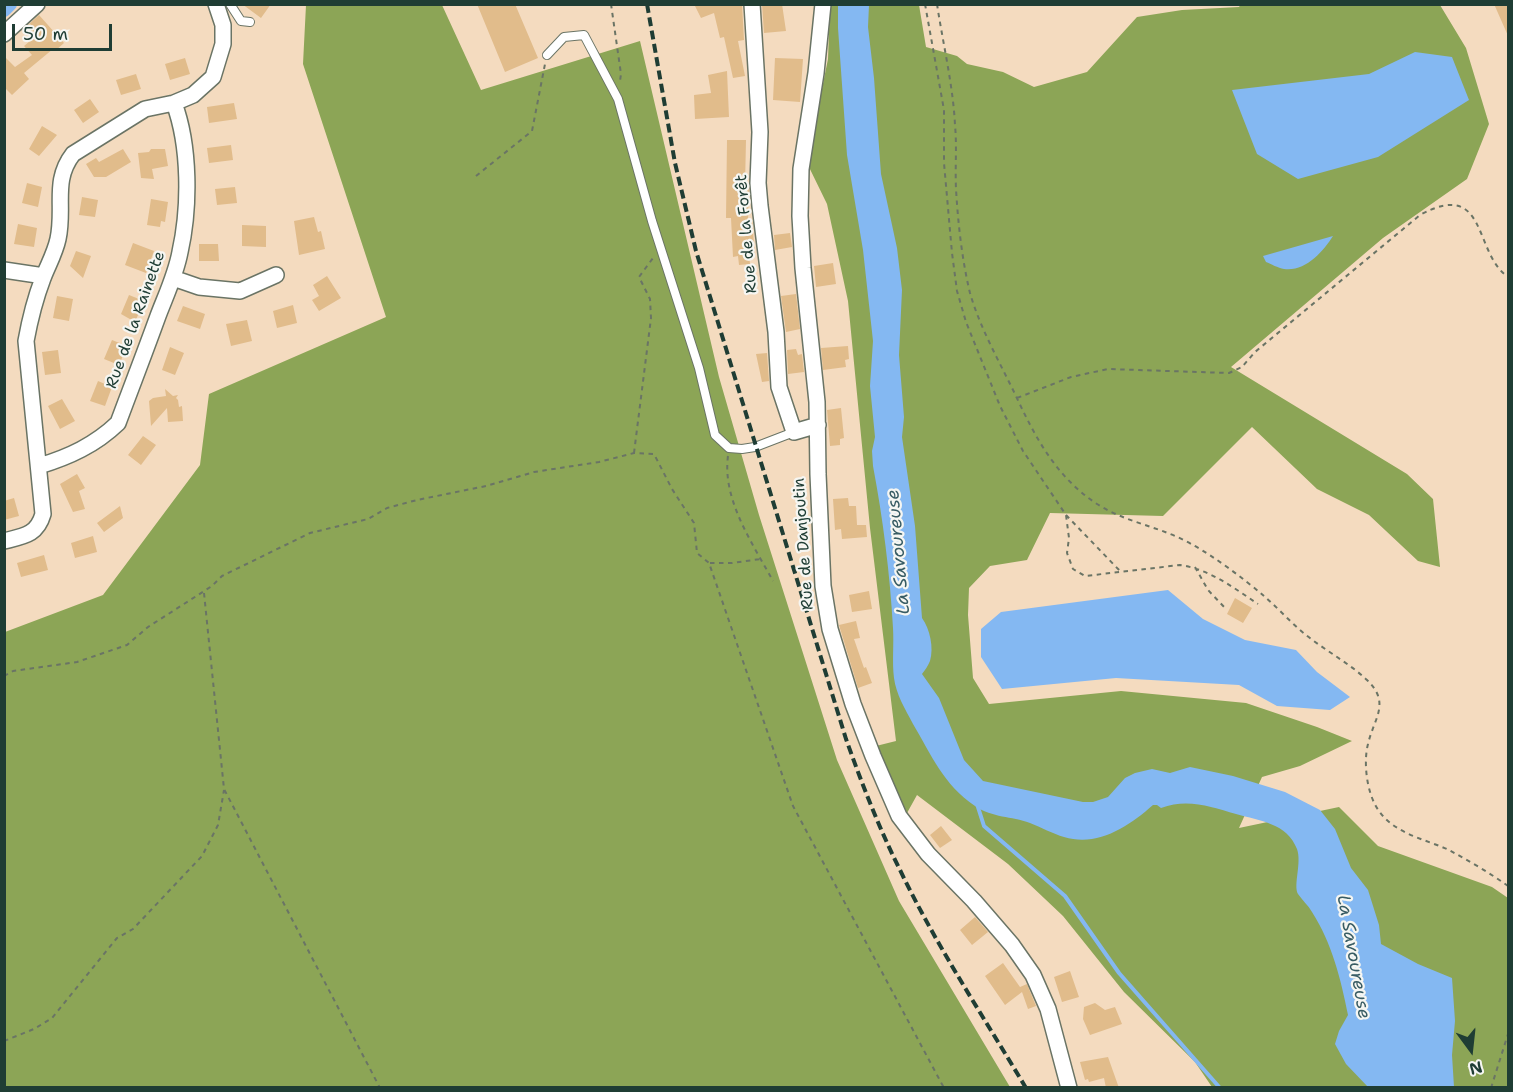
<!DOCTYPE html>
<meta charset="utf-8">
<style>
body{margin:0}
#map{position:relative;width:1513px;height:1092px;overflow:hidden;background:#f4dbbf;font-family:"Shantell Sans",sans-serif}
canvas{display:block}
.frame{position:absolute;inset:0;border:6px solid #1f3d34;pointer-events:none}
.north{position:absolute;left:1441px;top:1020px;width:60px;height:60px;-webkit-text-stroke:4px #f6f6f2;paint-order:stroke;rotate:165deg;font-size:16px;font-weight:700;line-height:24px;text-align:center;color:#1f3d34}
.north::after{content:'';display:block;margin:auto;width:21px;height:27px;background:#1f3d34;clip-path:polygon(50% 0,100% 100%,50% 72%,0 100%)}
.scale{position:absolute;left:12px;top:24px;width:100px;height:27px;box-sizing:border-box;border:3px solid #1f3d34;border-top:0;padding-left:8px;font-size:18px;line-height:21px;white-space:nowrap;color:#1f3d34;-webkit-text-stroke:4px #f6f6f2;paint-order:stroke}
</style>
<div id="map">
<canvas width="1513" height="1092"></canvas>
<div class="frame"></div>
<div class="north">N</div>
<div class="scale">50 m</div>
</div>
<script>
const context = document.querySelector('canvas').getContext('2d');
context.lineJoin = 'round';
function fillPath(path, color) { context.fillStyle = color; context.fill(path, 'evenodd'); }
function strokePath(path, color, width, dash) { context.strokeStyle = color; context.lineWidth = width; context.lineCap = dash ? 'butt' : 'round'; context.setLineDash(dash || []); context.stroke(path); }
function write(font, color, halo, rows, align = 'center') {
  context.font = font + ' "Shantell Sans",sans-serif'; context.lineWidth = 4.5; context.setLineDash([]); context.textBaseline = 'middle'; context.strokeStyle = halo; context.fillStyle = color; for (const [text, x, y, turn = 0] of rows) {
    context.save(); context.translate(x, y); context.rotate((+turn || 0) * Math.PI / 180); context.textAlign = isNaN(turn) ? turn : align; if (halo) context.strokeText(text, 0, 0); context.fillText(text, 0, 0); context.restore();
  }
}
fillPath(new Path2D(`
 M 1241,4 L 1440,5 L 1466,48 L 1489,124 L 1467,179 L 1383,238 L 1231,367 L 1407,474 L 1433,499 L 1440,567 L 1418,561 L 1369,515 L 1317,489 L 1252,427 L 1163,516 L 1050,513 L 1027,560 L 990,566 L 969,588 L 968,615 L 973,678 L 989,704 L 1121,691 L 1246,703 L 1317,727 L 1352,741 L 1300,766 L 1262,777 L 1239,828 L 1339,807 L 1378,846 L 1492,887 L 1508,898 L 1508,1087 L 1212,1087 L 1195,1062 L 1124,992 L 1063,916 L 1008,864 L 917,795 L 907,813 L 876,746 L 896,741 L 870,528 L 848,301 L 827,204 L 807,163 L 828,59 L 830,5 L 919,5 L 926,47 L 957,56 L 967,64 L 1003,72 L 1034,87 L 1087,72 L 1137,17 L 1182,10 L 1239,7 Z
 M 306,5 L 442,5 L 481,90 L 640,41 L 719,377 L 759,515 L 837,760 L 899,901 L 1010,1087 L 5,1088 L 5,632 L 103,595 L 200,465 L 209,394 L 386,317 L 303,64 Z`), '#8ca556');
fillPath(new Path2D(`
 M 838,5 L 869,5 L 868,27 L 874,78 L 881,174 L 897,248 L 902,290 L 899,355 L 904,417 L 902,437 L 915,526 L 922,618 C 930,629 934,648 930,661 C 928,666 925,670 922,674 L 939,698 L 964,760 L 983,781 L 1083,802 L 1093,802 L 1108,797 L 1125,778 L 1135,773 L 1152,769 L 1170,773 L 1190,767 L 1233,776 L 1285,792 L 1320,810 L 1335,829 L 1351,868 L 1368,890 L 1379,925 L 1381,944 L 1418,964 L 1452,978 L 1455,1021 L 1452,1055 L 1454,1087 L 1368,1087 L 1346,1064 L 1335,1044 L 1339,1031 L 1348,1015 C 1341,980 1332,943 1312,912 C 1308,905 1302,900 1298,894 C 1293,885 1302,863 1297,849 C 1287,823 1260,821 1236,814 C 1211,807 1188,798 1161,808 L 1157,805 L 1153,805 C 1128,827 1098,847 1064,837 C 1053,834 1041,827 1030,823 C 1011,816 993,818 975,806 C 943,784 932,756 913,724 C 905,709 896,694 894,678 C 892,662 894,644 893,628 C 890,574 883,519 873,466 L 872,451 L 875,437 L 870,386 L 873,341 L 863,250 L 847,155 L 838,28 Z
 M 1415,52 L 1452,57 L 1469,100 L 1378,157 L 1298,179 L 1257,154 L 1232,90 L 1369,74 Z
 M 1333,236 C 1323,252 1305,272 1284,269 C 1278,268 1271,264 1266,262 L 1263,256 Z
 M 1168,590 L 1203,619 L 1245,640 L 1296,650 L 1317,672 L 1350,697 L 1330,710 L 1277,706 L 1239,685 L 1116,678 L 1002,689 L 981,657 L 981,629 L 1001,612 Z`), '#84b8f2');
strokePath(new Path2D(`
 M 977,804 L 984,826 L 1065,896 L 1119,973 L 1220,1088`), '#84b8f2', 4);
strokePath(new Path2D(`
 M 4,10 L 10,4`), '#84b8f2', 14);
fillPath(new Path2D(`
 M 242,4 L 271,4 L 261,18 Z
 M 477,4 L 515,4 L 538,58 L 505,72 Z
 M 694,4 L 742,4 L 744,40 L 738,41 L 745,76 L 733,78 L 724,37 L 720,38 L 714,13 L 701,18 Z
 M 762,4 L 782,4 L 786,31 L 764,33 Z
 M 1494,4 L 1509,4 L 1509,38 Z
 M 39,15 L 64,43 L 55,51 L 53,49 L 24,73 L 29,79 L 12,95 L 4,87 L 4,56 L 15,67 L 32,55 L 24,46 L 36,36 L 27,26 Z
 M 185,58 L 190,74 L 170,80 L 165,64 Z
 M 775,58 L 803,59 L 800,102 L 773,100 Z
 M 727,71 L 729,117 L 695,119 L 694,95 L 711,93 L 708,75 Z
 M 136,74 L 141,89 L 121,95 L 116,80 Z
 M 90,99 L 99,112 L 83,123 L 74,110 Z
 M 234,103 L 237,119 L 209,123 L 207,107 Z
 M 42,126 L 57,135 L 39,156 L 29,149 Z
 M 727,140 L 746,140 L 745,186 L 748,186 L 749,191 L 748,220 L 752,220 L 755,255 L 749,255 L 750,264 L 739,265 L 738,256 L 733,257 L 731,218 L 726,218 Z
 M 231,145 L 233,160 L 209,163 L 207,148 Z
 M 123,149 L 131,162 L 106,177 L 94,177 L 86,164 L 96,158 L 99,162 Z
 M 151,149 L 165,149 L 168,166 L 152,169 L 154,179 L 141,178 L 138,153 L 149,152 Z
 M 27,183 L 42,187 L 38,207 L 22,203 Z
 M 235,187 L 237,203 L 217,205 L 215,189 Z
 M 82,197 L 98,200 L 95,217 L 79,215 Z
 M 151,199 L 168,202 L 165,222 L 161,221 L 160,227 L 147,225 Z
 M 314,217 L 318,232 L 321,231 L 325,249 L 299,255 L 294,221 Z
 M 18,224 L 37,228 L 34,247 L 14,244 Z
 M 242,225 L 266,226 L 266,247 L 242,246 Z
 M 790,233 L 792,247 L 775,250 L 774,235 Z
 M 133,243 L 154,251 L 146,273 L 125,265 Z
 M 199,244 L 218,244 L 219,261 L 199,261 Z
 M 76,251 L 91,256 L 83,278 L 70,266 Z
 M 833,263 L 836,284 L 816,287 L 814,266 Z
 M 327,276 L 341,298 L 319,311 L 312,300 L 319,296 L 313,285 Z
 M 796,294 L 800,329 L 786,332 L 781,296 Z
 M 129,295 L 144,301 L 135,322 L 121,314 Z
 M 57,296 L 73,299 L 69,321 L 53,318 Z
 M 293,305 L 297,323 L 277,328 L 273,311 Z
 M 183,306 L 205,314 L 200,329 L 177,321 Z
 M 247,320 L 252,341 L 231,346 L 226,324 Z
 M 112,340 L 127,346 L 119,365 L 104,359 Z
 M 848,346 L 849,359 L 845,360 L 846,367 L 823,370 L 821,348 Z
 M 170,347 L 184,353 L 175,375 L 162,370 Z
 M 796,349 L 798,355 L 802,354 L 804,372 L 788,374 L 787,350 Z
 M 58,350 L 61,373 L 45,375 L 42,352 Z
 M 767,353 L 769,381 L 762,382 L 756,354 Z
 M 98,381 L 112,387 L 105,406 L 90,401 Z
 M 165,389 L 173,396 L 178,395 L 176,398 L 178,400 L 179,407 L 182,406 L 183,421 L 168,422 L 167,408 L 151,426 L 149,401 L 153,398 L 166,396 Z
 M 62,399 L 75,421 L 60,429 L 48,406 Z
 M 841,408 L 844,438 L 840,439 L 840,445 L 830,446 L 827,410 Z
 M 143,436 L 156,445 L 141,465 L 128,455 Z
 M 77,474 L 85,488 L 79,491 L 85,509 L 73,512 L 60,484 Z
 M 14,498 L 19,516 L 4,520 L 4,501 Z
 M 848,498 L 849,506 L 856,506 L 857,525 L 866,525 L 867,537 L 842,539 L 841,529 L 835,530 L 833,499 Z
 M 120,506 L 123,518 L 104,532 L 97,523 Z
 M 93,536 L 97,552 L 75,558 L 71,543 Z
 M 44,555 L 48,570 L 21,577 L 17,563 Z
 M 869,591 L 872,609 L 852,612 L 849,595 Z
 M 1235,598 L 1252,608 L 1243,623 L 1227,614 Z
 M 856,621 L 860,638 L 854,639 L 864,668 L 866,667 L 872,683 L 858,688 L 839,625 Z
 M 941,826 L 952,840 L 940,848 L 930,835 Z
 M 975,917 L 988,932 L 972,945 L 960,930 Z
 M 1003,963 L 1020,987 L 1027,984 L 1036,1006 L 1028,1009 L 1022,992 L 1005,1005 L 985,976 Z
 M 1070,971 L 1079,997 L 1062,1002 L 1054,977 Z
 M 1095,1003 L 1105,1010 L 1115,1007 L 1122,1024 L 1090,1035 L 1083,1019 L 1084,1007 Z
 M 1108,1057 L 1119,1088 L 1106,1088 L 1104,1078 L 1089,1082 L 1088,1079 L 1085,1080 L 1080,1062 Z`), '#e1bc8b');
const service = new Path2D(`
 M 230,4 L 241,21 L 250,22
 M 547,55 L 564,37 L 584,35 L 618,99 L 652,221 L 699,368 L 715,435 L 729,448 L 742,449 L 755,447 L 794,432`);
const minor = new Path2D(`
 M 752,4 L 760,132 L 758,183 L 760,206 L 776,332 L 779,387 L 794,432 L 818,425
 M 823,4 L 816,73 L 801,169 L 800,216 L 803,268 L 817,402 L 818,474 L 823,586 L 830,629 L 853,704 L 873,756 L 899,816 L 928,854 L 974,901 L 1012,945 L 1033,975 L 1048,1009 L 1069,1088
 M 4,34 L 37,4
 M 4,270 L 44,276
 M 173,278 L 199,287 L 240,291 L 276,275
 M 39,466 C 69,457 95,445 118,423 C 131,388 145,352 158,316 C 166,295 176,274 180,252 C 190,207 190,146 174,103
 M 4,541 C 24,536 37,535 43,514 L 26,341 C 30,319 35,299 43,278 C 48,265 55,253 58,239 C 65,207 52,181 73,154 L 145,109 L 174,103 L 193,95 L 213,77 L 223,44 L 223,25 L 216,4`);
strokePath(service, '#6a7465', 10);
strokePath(minor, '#6a7465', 18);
strokePath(new Path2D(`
 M 611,4 L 621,74 L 620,81
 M 925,4 L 944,110 L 944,163 L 952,253 L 957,291 L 966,322 L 1000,406 L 1023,451 L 1066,515 L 1069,538 L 1067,553 L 1073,569 L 1085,576 L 1180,565 C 1209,569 1234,588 1258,604
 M 937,4 C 943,44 953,85 955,125 C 957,146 955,168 956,189 C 958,223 962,260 970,293 C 980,328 999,361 1015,394 C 1035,437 1056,477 1097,504 C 1126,523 1163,527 1193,545 C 1215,557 1244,579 1264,596 C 1278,608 1291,623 1306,635 C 1326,651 1349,663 1367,680 C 1391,703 1374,718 1368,744 C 1363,763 1367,795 1379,811 C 1395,834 1425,839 1449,850 C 1469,861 1490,873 1508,886
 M 476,176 L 532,131 L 545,64
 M 1017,398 L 1071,377 L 1108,369 L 1229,373 L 1242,367 L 1255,352 L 1420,215 C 1488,178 1473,253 1508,277
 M 634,453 L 651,318 L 650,299 L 639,277 L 653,258
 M 728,456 C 722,500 753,544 773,581
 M 1066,515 L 1120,571
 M 710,563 L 732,563 L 761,559
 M 1195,567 L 1208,590 L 1226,609
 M 204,593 L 224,789 L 380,1088
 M 4,676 L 13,671 L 77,662 L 127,645 L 148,627 L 212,586 L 222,576 L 310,533 L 368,519 L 387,508 L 417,500 L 486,486 L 534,472 L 599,462 L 634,453 L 654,454 L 672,489 L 694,523 L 697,553 L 709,563 L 793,806 L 944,1088
 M 4,1041 L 34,1029 L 52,1018 L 117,938 L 133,929 L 202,856 L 218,825 L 224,790
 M 1491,1088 L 1508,1034`), '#6a7465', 2, [4.5, 4.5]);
strokePath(service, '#fff', 8);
strokePath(minor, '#fff', 15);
strokePath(new Path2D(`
 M 647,4 L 675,163 L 696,251 L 846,739 C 862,784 879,828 900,870 C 936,945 983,1016 1026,1088`), '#1f3d34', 4, [9, 4.5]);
write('16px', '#1f3d34', '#f6f6f2', [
 ["Rue de la Forêt",747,234,-95],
 ["Rue de la Rainette",136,320,-70],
 ["Rue de Danjoutin",804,544,-94]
]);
write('italic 18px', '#385c64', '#f6f6f2', [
 ["La Savoureuse",899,552,-95],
 ["La Savoureuse",1353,957,80]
]);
</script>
